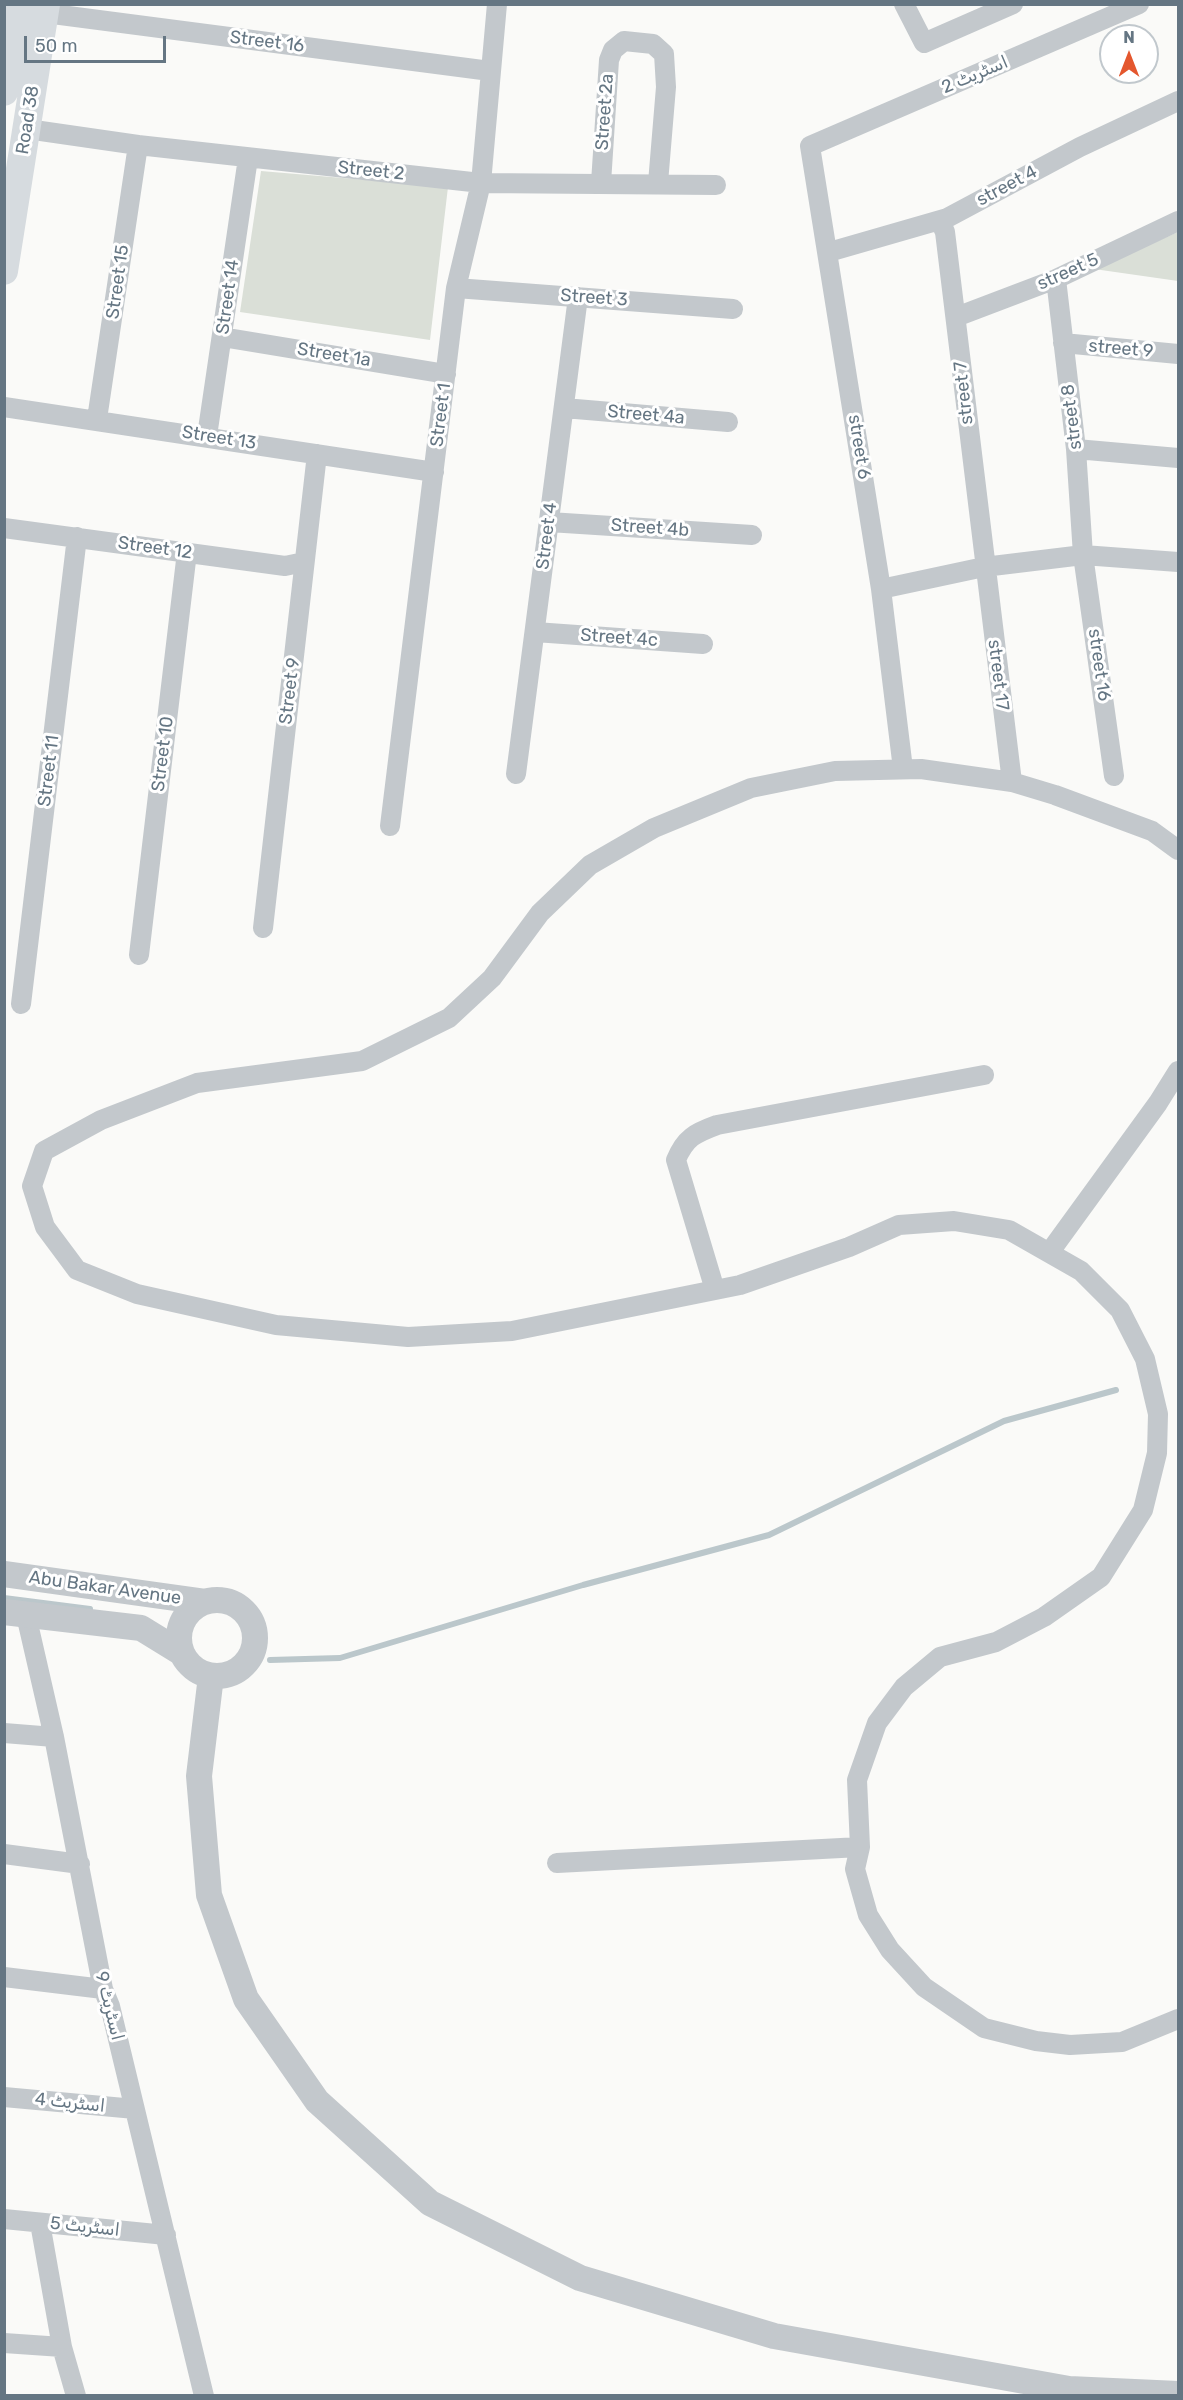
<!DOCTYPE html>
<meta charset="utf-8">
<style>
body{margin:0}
#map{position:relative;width:1183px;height:2400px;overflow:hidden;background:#fafaf8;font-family:Rubik,sans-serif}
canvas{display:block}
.frame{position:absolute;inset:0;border:6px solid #657683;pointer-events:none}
.north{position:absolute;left:1099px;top:24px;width:60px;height:60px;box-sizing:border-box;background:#fff;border:2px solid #c1c8cd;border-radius:50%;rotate:0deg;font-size:16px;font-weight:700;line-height:24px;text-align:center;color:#657683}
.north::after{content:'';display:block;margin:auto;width:21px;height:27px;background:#e4572e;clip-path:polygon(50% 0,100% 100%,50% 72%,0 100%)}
.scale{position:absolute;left:24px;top:36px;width:142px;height:27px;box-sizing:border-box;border:3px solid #657683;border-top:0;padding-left:8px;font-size:18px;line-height:21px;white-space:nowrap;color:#657683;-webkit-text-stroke:4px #fff;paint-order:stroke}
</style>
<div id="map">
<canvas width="1183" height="2400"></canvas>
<div class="frame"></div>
<div class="north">N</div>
<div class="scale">50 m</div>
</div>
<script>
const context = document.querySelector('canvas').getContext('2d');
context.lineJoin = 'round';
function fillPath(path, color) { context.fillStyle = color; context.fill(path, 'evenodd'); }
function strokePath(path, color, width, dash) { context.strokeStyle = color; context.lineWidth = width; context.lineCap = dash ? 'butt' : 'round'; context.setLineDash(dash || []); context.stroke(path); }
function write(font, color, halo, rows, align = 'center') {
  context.font = font + ' Rubik,Vazirmatn,sans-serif'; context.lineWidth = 6; context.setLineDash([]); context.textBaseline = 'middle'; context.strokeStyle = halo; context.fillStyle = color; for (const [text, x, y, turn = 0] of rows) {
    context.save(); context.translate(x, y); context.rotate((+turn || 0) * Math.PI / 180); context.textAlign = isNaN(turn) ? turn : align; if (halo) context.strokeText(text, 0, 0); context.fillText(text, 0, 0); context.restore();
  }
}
fillPath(new Path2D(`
 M 261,171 L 448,187 L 430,340 L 240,312 Z
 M 1178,232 L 1178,281 L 1094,269 Z`), '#dadfd7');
strokePath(new Path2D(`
 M 4,1598 L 90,1609
 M 270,1660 L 340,1658 L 583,1585 L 769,1535 L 1004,1421 L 1116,1390`), '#bbc7cb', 6);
strokePath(new Path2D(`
 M 904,4 L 924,43 L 1013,4
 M 45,13 L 490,71
 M 27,129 L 138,145 L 481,183 L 716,185
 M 601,183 L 609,60 L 613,50 L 624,41 L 653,44 L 664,54 L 666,87 L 658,183
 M 940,221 L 945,232 L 1012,782
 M 829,252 L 947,218 L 1080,147 L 1178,101
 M 1056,279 L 1076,449 L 1083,555 L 1114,776
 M 456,288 L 733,309
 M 956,317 L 1056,279 L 1178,221
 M 222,337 L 446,374
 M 1063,343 L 1178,354
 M 4,407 L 434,472
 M 564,408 L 728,422
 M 97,419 L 138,145
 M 207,436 L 248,158
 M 1076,449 L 1178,458
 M 549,522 L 752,535
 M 4,528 L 285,566 L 304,562
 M 881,589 L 984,567 L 1083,555 L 1178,562
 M 535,632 L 703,644
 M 903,769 L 881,589 L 810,146 L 1139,4
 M 516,774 L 578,297
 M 390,826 L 456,288 L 481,183 L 497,4
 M 1178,850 L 1152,831 L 1055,795 L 1012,782 L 921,769 L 835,771 L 751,788 L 654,828 L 590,865 L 540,913 L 492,978 L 449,1018 L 362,1061 L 197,1083 L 101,1120 L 44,1151 L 32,1186 L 45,1227 L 77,1270 L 137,1294 L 276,1325 L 408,1337 L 512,1331 L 740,1285 L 849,1247 L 899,1225 L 954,1221 L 1009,1230 L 1081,1271 L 1120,1310 L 1145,1359 L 1158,1414 L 1157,1453 L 1143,1510 L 1101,1577 L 1044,1617 L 996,1642 L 940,1657 L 904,1687 L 877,1723 L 857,1780 L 860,1847 L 855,1869 L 868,1915 L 890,1950 L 924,1987 L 984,2028 L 1036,2041 L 1070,2045 L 1122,2042 L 1178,2019
 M 263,928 L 317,454
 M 139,955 L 187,552
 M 21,1004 L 77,537
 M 1049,1253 L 1158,1103 L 1178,1071
 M 715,1290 L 676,1160 C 685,1138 695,1133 717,1125 L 984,1075
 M 26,1615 L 54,1737 L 103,1989 L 110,2006 L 204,2396
 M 4,1733 L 54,1737
 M 4,1854 L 80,1864
 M 557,1863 L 860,1847
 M 4,1977 L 103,1989
 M 4,2097 L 135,2109
 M 4,2219 L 166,2235
 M 40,2223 L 62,2347 L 76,2396
 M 4,2343 L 62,2347`), '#c3c8cc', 20);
strokePath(new Path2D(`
 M 4,1574 L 205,1602
 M179 1638a38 38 0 1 1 76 0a38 38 0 1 1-76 0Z
 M 4,1612 L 141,1628 L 180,1652
 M 211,1676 L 199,1776 L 209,1895 L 246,1999 L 317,2101 L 430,2203 L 580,2278 L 774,2336 L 1069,2389 L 1178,2394`), '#c3c8cc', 26);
strokePath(new Path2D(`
 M 4,92 L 18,4
 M 4,271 L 46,4`), '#d6dbdf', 28);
write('18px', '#657683', '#fff', [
 ["Street 16",267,42,7],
 ["اسٹریٹ 2",975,75,-23],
 ["Street 2a",605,112,-86],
 ["Road 38",28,120,-81],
 ["Street 2",371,171,6],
 ["street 4",1007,186,-28],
 ["street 5",1068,272,-24],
 ["Street 15",118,282,-82],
 ["Street 14",228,297,-82],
 ["Street 3",594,298,4],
 ["street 9",1121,349,5],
 ["Street 1a",334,355,9],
 ["street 7",964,393,-96],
 ["Street 1",441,415,-83],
 ["Street 4a",646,415,5],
 ["street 8",1072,417,-97],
 ["Street 13",219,438,9],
 ["street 6",859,447,81],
 ["Street 4b",650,528,4],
 ["Street 4",547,536,-83],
 ["Street 12",155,548,8],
 ["Street 4c",619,638,4],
 ["street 16",1099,665,82],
 ["street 17",998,675,83],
 ["Street 9",290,691,-83],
 ["Street 10",163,754,-83],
 ["Street 11",49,771,-83],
 ["Abu Bakar Avenue",105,1588,8],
 ["اسٹریٹ 9",109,2006,76],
 ["اسٹریٹ 4",70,2103,6],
 ["اسٹریٹ 5",85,2227,6]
]);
</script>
